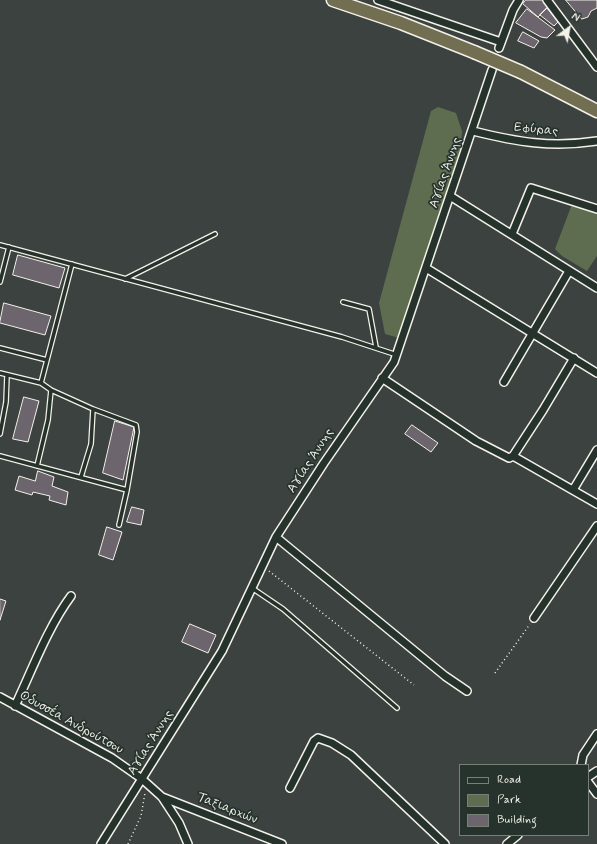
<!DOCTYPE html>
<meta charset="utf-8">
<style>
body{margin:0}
#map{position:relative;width:597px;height:844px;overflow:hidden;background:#3b4240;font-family:Mynerve,sans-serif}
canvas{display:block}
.legend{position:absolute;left:459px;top:764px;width:130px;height:72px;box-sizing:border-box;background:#26332d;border:1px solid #787f78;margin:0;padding:5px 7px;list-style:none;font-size:12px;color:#f4f1e8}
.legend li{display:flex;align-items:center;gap:8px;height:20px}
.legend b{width:20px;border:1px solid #787f78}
.north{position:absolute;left:549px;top:8px;width:40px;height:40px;-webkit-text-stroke:3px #26332d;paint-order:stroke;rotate:32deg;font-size:11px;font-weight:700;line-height:16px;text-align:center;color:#f4f1e8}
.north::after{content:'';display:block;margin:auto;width:14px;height:18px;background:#f4f1e8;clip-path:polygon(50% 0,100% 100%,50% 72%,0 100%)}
</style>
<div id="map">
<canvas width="597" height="844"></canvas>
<ul class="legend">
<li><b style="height:5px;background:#26332d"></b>Road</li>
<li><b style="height:11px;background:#5e6d4f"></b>Park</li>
<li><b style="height:11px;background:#6c656e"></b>Building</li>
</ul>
<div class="north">N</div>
</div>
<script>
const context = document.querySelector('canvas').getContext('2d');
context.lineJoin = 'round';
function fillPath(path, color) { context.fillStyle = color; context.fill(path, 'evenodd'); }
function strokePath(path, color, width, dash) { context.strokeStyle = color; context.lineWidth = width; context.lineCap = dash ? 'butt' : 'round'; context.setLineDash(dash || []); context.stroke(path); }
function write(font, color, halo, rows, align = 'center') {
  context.font = font + ' Mynerve,sans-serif'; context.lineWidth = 3.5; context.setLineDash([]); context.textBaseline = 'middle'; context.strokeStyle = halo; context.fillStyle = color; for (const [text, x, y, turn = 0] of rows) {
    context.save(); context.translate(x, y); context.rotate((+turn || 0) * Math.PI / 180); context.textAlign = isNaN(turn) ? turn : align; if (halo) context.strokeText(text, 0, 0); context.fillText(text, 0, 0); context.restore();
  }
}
fillPath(new Path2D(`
 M 438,107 L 456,113 L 462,131 L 461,147 L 399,338 L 385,334 L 379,303 L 431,111 Z
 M 572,204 L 597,212 L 597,256 L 587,271 L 562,256 L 555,249 Z`), '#5e6d4f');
const building = new Path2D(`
 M 526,0 L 544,0 L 549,6 L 538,17 L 523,4 Z
 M 566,0 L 597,0 L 597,8 L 591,11 L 588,17 L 582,19 Z
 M 547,8 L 558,22 L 554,26 L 540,15 Z
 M 527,9 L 555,30 L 547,38 L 541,37 L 516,23 Z
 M 523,32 L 539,41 L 534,48 L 518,41 Z
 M 18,255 L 65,268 L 59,288 L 13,275 Z
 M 4,303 L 51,316 L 45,335 L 0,323 Z
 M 24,397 L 39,401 L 28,442 L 13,439 Z
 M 115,421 L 134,427 L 123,480 L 103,473 Z
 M 412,425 L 438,443 L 431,452 L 405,434 Z
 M 38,471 L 54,477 L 52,486 L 68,492 L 66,505 L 49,500 L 50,496 L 33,492 L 32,495 L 15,490 L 19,476 L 35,481 Z
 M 132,507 L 144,510 L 141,525 L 127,522 Z
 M 107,527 L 122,532 L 113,560 L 99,555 Z
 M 0,599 L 6,601 L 0,620 Z
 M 190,624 L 216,635 L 208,653 L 182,642 Z`);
fillPath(building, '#6c656e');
strokePath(building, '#f4f1e8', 1);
const service = new Path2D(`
 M 0,245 L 342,337 L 397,355
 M 125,279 L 215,234
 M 0,282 L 9,247
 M 343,302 L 369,309 L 376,347
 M 0,348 L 47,360
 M 0,373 L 41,383 L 72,264
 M 41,383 L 51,390 L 93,409 L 136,425 L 137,432 L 127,490 L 119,525
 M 0,434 L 6,402 L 7,375
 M 0,456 L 127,490
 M 37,466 L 48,420 L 51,390
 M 81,477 L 91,444 L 93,409
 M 252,588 L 283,609 L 397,708`);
const minor = new Path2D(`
 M 378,0 L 501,42
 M 547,0 L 597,67
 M 499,48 L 513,10 L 519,0
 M 473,131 C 517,142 552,148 597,141
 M 450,196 L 597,288
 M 512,234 L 531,188 L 597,209
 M 426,268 L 597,373
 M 382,378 L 476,441 L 509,458 L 513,456 L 543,410 L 574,358
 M 504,382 L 569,271
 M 513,456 L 597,504
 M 573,490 L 597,450
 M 276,537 L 445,676 L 467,691
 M 534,618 L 597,526
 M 0,697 L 112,758 L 142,779 L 162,797 L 179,823 L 188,844
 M 15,706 C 32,670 48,627 71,596
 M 581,765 L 583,755 L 597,734
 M 588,777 L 597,771
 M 588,782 L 597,794
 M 290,788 L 314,741 L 318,738 L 332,743 L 351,755 L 445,844
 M 162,797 L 282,844
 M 101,844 L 222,651 L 276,537 L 324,463 L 394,362 L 492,70
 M 507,844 L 518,835`);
const trunk = new Path2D(`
 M 333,0 L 401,23 L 474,52
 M 521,72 L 597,111`);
strokePath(service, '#f4f1e8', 6);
strokePath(minor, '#f4f1e8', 10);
strokePath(trunk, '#f4f1e8', 15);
strokePath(new Path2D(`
 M 269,571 L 414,685
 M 495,673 L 530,624
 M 128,844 L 141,816 L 145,793`), '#f4f1e8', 1.5, [1, 3]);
strokePath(service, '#26332d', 3.5);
strokePath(minor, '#26332d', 7);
strokePath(trunk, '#726e52', 12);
const trunkBridge = new Path2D(`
 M 474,52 L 521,72`);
strokePath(trunkBridge, '#f4f1e8', 15, []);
strokePath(trunkBridge, '#726e52', 12);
write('13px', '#f4f1e8', '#26332d', [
 ["Εφύρας",536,130,6],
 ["Αγίας Άννης",446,173,-71],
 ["Αγίας Άννης",311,461,-57],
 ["Οδυσσέα Ανδρούτσου",71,723,29],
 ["Αγίας Άννης",151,743,-58],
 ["Ταξιαρχών",227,809,22]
]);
</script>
